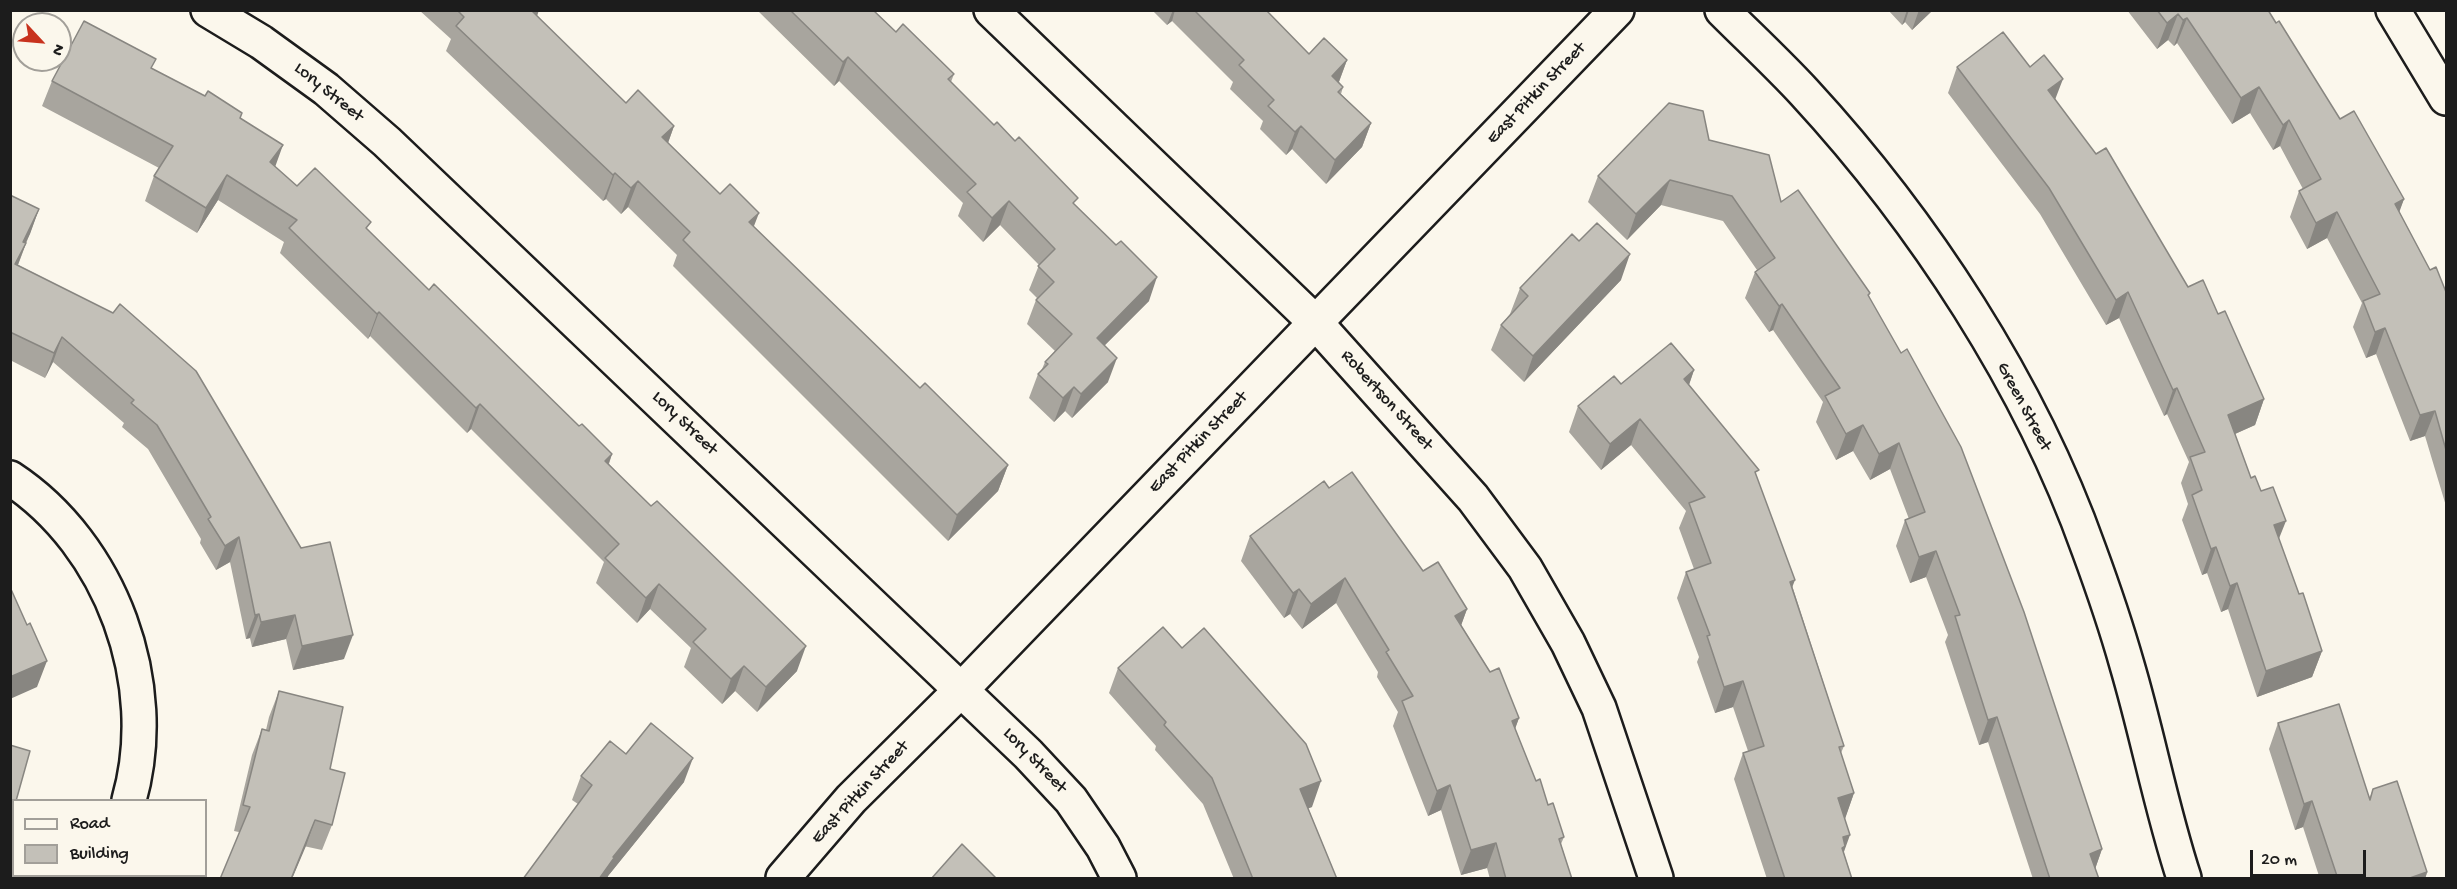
<!DOCTYPE html>
<style>
body{margin:0}
#map{position:relative;width:2457px;height:889px;overflow:hidden;background:#fbf7ec;font-family:"Gochi Hand",sans-serif}
canvas{display:block}
.frame{position:absolute;inset:0;border:12px solid #1c1c1c;pointer-events:none}
.legend{position:absolute;left:12px;top:799px;width:195px;height:78px;box-sizing:border-box;background:#fbf7ec;border:2px solid #a29f99;margin:0;padding:8px 10px;list-style:none;font-size:18px;color:#1c1c1c}
.legend li{display:flex;align-items:center;gap:12px;height:30px}
.legend b{width:30px;border:2px solid #a29f99}
.north{position:absolute;left:12px;top:12px;width:60px;height:60px;box-sizing:border-box;background:#fbf7ec;border:2px solid #a29f99;border-radius:50%;rotate:116deg;font-size:16px;font-weight:700;line-height:24px;text-align:center;color:#1c1c1c}
.north::after{content:'';display:block;margin:auto;width:21px;height:27px;background:#c8321e;clip-path:polygon(50% 0,100% 100%,50% 72%,0 100%)}
.scale{position:absolute;left:2250px;top:850px;width:116px;height:27px;box-sizing:border-box;border:3px solid #1c1c1c;border-top:0;padding-left:8px;font-size:18px;line-height:21px;white-space:nowrap;color:#1c1c1c;-webkit-text-stroke:4px #fbf7ec;paint-order:stroke}
</style>
<div id="map">
<canvas width="2457" height="889"></canvas>
<div class="frame"></div>
<ul class="legend">
<li><b style="height:8px;background:#fbf7ec"></b>Road</li>
<li><b style="height:16px;background:#c3c0b8"></b>Building</li>
</ul>
<div class="north">N</div>
<div class="scale">20 m</div>
</div>
<script>
const context = document.querySelector('canvas').getContext('2d');
context.lineJoin = 'round';
function strokePath(path, color, width, dash) { context.strokeStyle = color; context.lineWidth = width; context.lineCap = dash ? 'butt' : 'round'; context.setLineDash(dash || []); context.stroke(path); }
function fillPath(path, color) { context.fillStyle = color; context.fill(path, 'evenodd'); }
function write(font, color, halo, rows, align = 'center') {
  context.font = font + ' "Gochi Hand",sans-serif'; context.lineWidth = 4.5; context.setLineDash([]); context.textBaseline = 'middle'; context.strokeStyle = halo; context.fillStyle = color; for (const [text, x, y, turn = 0] of rows) {
    context.save(); context.translate(x, y); context.rotate((+turn || 0) * Math.PI / 180); context.textAlign = isNaN(turn) ? turn : align; if (halo) context.strokeText(text, 0, 0); context.fillText(text, 0, 0); context.restore();
  }
}
const street = new Path2D(`
 M 208,10 L 261,42 L 326,89 L 387,142 L 1028,754 L 1071,800 L 1103,847 L 1119,878
 M 991,10 L 1316,323 L 1473,498 L 1525,568 L 1568,643 L 1599,708 L 1656,878
 M 1722,10 C 1749,37 1778,64 1804,92 C 1923,221 2030,384 2089,550 C 2103,588 2116,626 2127,665 C 2148,736 2161,808 2184,878
 M 2393,10 L 2446,98
 M 10,478 C 112,545 162,684 129,800
 M 99,878 L 100,876`);
const secondary = new Path2D(`
 M 783,878 L 851,799 L 962,689 L 1617,10`);
strokePath(street, '#1c1c1c', 38);
strokePath(secondary, '#1c1c1c', 38);
strokePath(street, '#fbf7ec', 33);
strokePath(secondary, '#fbf7ec', 33);
fillPath(new Path2D(`
 M 419,10 L 539,10 L 537,16 L 626,103 L 674,126 L 668,143 L 720,194 L 920,388 L 1008,465 L 998,491 L 948,541 L 673,266 L 677,255 L 628,207 L 621,214 L 606,199 L 603,201 L 446,51 L 451,39 Z
 M 757,10 L 873,10 L 896,32 L 954,74 L 951,82 L 1075,205 L 1149,301 L 1104,346 L 1108,382 L 1072,418 L 1065,411 L 1054,422 L 1029,398 L 1038,374 L 1042,369 L 1045,362 L 1055,351 L 1027,324 L 1036,300 L 1037,298 L 1029,290 L 1039,265 L 1000,225 L 983,242 L 958,216 L 963,203 L 839,81 L 834,86 Z
 M 1152,10 L 1266,10 L 1309,54 L 1347,60 L 1339,82 L 1343,87 L 1341,94 L 1371,123 L 1362,147 L 1326,184 L 1292,149 L 1286,155 L 1260,129 L 1263,121 L 1230,89 L 1233,82 L 1172,21 L 1167,25 Z
 M 1888,10 L 1933,10 L 1912,30 L 1905,22 L 1902,25 Z
 M 2127,10 L 2268,10 L 2340,119 L 2404,199 L 2399,211 L 2430,270 L 2446,292 L 2446,506 L 2425,436 L 2410,441 L 2376,354 L 2366,358 L 2353,327 L 2362,303 L 2327,238 L 2307,249 L 2290,217 L 2299,191 L 2303,189 L 2280,146 L 2273,150 L 2250,113 L 2232,124 L 2177,43 L 2174,46 L 2168,40 L 2157,49 Z
 M 1957,67 L 2055,100 L 2188,287 L 2218,314 L 2264,399 L 2255,425 L 2235,434 L 2251,478 L 2279,539 L 2299,594 L 2322,651 L 2312,677 L 2257,697 L 2228,609 L 2221,612 L 2207,573 L 2202,575 L 2182,520 L 2188,504 L 2181,483 L 2189,462 L 2167,414 L 2164,416 L 2119,318 L 2106,325 L 2040,214 L 1948,93 Z
 M 152,69 L 240,118 L 275,167 L 297,186 L 368,231 L 429,290 L 579,426 L 612,454 L 609,464 L 797,671 L 757,712 L 735,691 L 722,704 L 684,667 L 691,648 L 650,609 L 637,623 L 596,583 L 604,562 L 471,429 L 467,433 L 370,336 L 368,339 L 280,253 L 284,242 L 218,200 L 197,233 L 145,201 L 154,176 L 159,168 L 42,106 L 52,81 Z
 M 1709,140 L 1781,202 L 1870,293 L 1869,296 L 2102,849 L 2095,869 L 2099,879 L 2033,879 L 1988,742 L 1979,745 L 1945,642 L 1948,635 L 1926,577 L 1910,583 L 1896,546 L 1905,520 L 1909,519 L 1890,469 L 1870,480 L 1853,451 L 1836,460 L 1816,422 L 1823,402 L 1773,330 L 1769,332 L 1745,298 L 1755,272 L 1757,270 L 1723,221 L 1661,205 L 1627,240 L 1588,202 L 1598,176 Z
 M 10,195 L 39,209 L 18,265 L 113,313 L 344,659 L 293,670 L 286,639 L 252,647 L 250,638 L 246,639 L 230,562 L 216,570 L 200,543 L 201,539 L 148,449 L 122,427 L 124,423 L 53,362 L 45,378 L 10,360 Z
 M 1621,280 L 1524,382 L 1491,350 L 1501,325 L 1510,314 L 1520,288 Z
 M 1694,370 L 1689,385 L 1757,477 L 1844,746 L 1841,753 L 1854,793 L 1845,818 L 1844,853 L 1852,879 L 1767,879 L 1734,779 L 1743,753 L 1748,751 L 1733,707 L 1715,713 L 1697,662 L 1699,657 L 1677,598 L 1686,572 L 1694,569 L 1679,528 L 1686,511 L 1631,445 L 1601,470 L 1569,432 L 1578,406 L 1621,384 Z
 M 1329,488 L 1467,609 L 1461,625 L 1519,718 L 1515,728 L 1536,781 L 1564,837 L 1561,844 L 1572,879 L 1490,879 L 1487,868 L 1461,875 L 1441,810 L 1428,816 L 1393,726 L 1398,712 L 1377,677 L 1378,672 L 1336,603 L 1302,629 L 1290,614 L 1284,618 L 1241,561 L 1250,536 Z
 M 1118,668 L 1312,807 L 1308,808 L 1337,879 L 1234,879 L 1203,804 L 1155,750 L 1156,746 L 1109,693 Z
 M 279,691 L 330,769 L 332,825 L 322,850 L 234,831 L 252,755 L 262,729 L 266,730 L 269,717 Z
 M 2278,723 L 2370,797 L 2373,789 L 2427,873 L 2425,879 L 2320,879 L 2303,827 L 2295,830 L 2269,749 Z
 M 626,754 L 684,782 L 608,876 L 607,879 L 523,879 L 578,804 L 572,800 L 581,776 Z`), '#a8a59e');
fillPath(new Path2D(`
 M 533,10 L 539,10 L 533,26 Z
 M 1173,10 L 1175,10 L 1172,21 L 1167,25 Z
 M 1907,10 L 1909,10 L 1905,22 L 1902,25 Z
 M 1919,10 L 1933,10 L 1912,30 Z
 M 2178,14 L 2168,40 L 2157,49 L 2167,23 Z
 M 2187,18 L 2177,43 L 2174,46 L 2183,20 Z
 M 848,57 L 839,81 L 834,86 L 843,62 Z
 M 1347,60 L 1338,84 L 1332,76 Z
 M 2063,79 L 2053,105 L 2048,90 Z
 M 2259,87 L 2250,113 L 2232,124 L 2241,98 Z
 M 2289,120 L 2280,146 L 2273,150 L 2283,125 Z
 M 1371,123 L 1362,147 L 1326,184 L 1335,160 Z
 M 674,126 L 665,151 L 662,137 Z
 M 1301,126 L 1292,149 L 1286,155 L 1295,132 Z
 M 283,145 L 274,170 L 270,162 Z
 M 615,173 L 606,199 L 603,201 L 613,175 Z
 M 227,175 L 218,200 L 197,233 L 206,208 Z
 M 1670,180 L 1661,205 L 1627,240 L 1636,214 Z
 M 638,181 L 628,207 L 621,214 L 631,188 Z
 M 2404,199 L 2395,224 L 2395,204 Z
 M 1009,201 L 1000,225 L 983,242 L 992,218 Z
 M 39,209 L 30,234 L 23,248 L 26,243 L 17,267 L 10,276 L 23,242 Z
 M 2337,212 L 2327,238 L 2307,249 L 2316,223 Z
 M 759,213 L 749,239 L 749,222 Z
 M 1630,254 L 1621,280 L 1524,382 L 1533,356 Z
 M 1157,277 L 1149,301 L 1088,362 L 1097,338 Z
 M 2128,292 L 2119,318 L 2106,325 L 2116,300 Z
 M 1782,304 L 1773,330 L 1769,332 L 1779,306 Z
 M 379,312 L 370,336 L 368,339 L 377,314 Z
 M 2385,328 L 2376,354 L 2366,358 L 2375,332 Z
 M 62,337 L 53,362 L 45,378 L 54,353 Z
 M 1117,358 L 1108,382 L 1072,418 L 1081,394 Z
 M 1694,370 L 1685,396 L 1684,379 Z
 M 1074,387 L 1065,411 L 1054,422 L 1063,398 Z
 M 2177,388 L 2167,414 L 2164,416 L 2173,390 Z
 M 2264,399 L 2255,425 L 2219,441 L 2228,415 Z
 M 480,404 L 471,429 L 467,433 L 476,408 Z
 M 2435,411 L 2425,436 L 2410,441 L 2420,415 Z
 M 1640,419 L 1631,445 L 1601,470 L 1610,444 Z
 M 1863,425 L 1853,451 L 1836,460 L 1846,434 Z
 M 1899,443 L 1890,469 L 1870,480 L 1879,454 Z
 M 612,454 L 603,479 L 605,461 Z
 M 1008,465 L 998,491 L 948,541 L 957,515 Z
 M 2286,521 L 2276,546 L 2274,525 Z
 M 239,537 L 230,562 L 216,570 L 225,546 Z
 M 2216,547 L 2207,573 L 2202,575 L 2211,549 Z
 M 1936,551 L 1926,577 L 1910,583 L 1919,557 Z
 M 1345,578 L 1336,603 L 1302,629 L 1311,604 Z
 M 1795,580 L 1785,606 L 1790,582 Z
 M 2237,583 L 2228,609 L 2221,612 L 2230,586 Z
 M 659,584 L 650,609 L 637,623 L 646,598 Z
 M 1299,589 L 1290,614 L 1284,618 L 1293,593 Z
 M 1467,609 L 1458,634 L 1455,616 Z
 M 259,614 L 250,638 L 246,639 L 255,615 Z
 M 295,615 L 286,639 L 252,647 L 261,622 Z
 M 353,635 L 344,659 L 293,670 L 302,646 Z
 M 806,646 L 797,671 L 757,712 L 766,687 Z
 M 2322,651 L 2312,677 L 2257,697 L 2266,671 Z
 M 47,661 L 37,687 L 10,699 L 10,677 Z
 M 744,666 L 735,691 L 722,704 L 731,679 Z
 M 1743,681 L 1733,707 L 1715,713 L 1724,687 Z
 M 1997,717 L 1988,742 L 1979,745 L 1988,720 Z
 M 1519,718 L 1510,743 L 1512,721 Z
 M 693,758 L 684,782 L 608,876 L 607,879 L 599,879 L 613,857 Z
 M 1321,781 L 1312,807 L 1291,815 L 1300,789 Z
 M 1450,785 L 1441,810 L 1428,816 L 1437,791 Z
 M 1854,793 L 1845,819 L 1838,798 Z
 M 2312,801 L 2303,827 L 2295,830 L 2304,804 Z
 M 315,820 L 306,846 L 292,879 L 291,879 Z
 M 1850,835 L 1841,860 L 1843,837 Z
 M 1496,843 L 1487,868 L 1461,875 L 1471,850 Z
 M 2102,849 L 2093,875 L 2090,854 Z
 M 2427,872 L 2425,879 L 2407,879 Z`), '#888681');
const building = new Path2D(`
 M 457,10 L 533,10 L 532,11 L 626,103 L 638,90 L 674,126 L 662,137 L 720,194 L 730,184 L 759,213 L 749,222 L 920,388 L 925,383 L 1008,465 L 957,515 L 683,240 L 690,232 L 638,181 L 631,188 L 615,173 L 613,175 L 456,26 L 464,17 Z
 M 790,10 L 873,10 L 896,32 L 903,24 L 954,74 L 948,79 L 994,125 L 997,122 L 1015,141 L 1019,137 L 1078,198 L 1073,203 L 1116,245 L 1121,241 L 1157,277 L 1097,338 L 1117,358 L 1081,394 L 1074,387 L 1063,398 L 1038,374 L 1048,364 L 1045,362 L 1072,334 L 1036,300 L 1054,282 L 1038,266 L 1055,249 L 1009,201 L 992,218 L 967,192 L 976,184 L 848,57 L 843,62 Z
 M 1194,10 L 1266,10 L 1309,54 L 1324,38 L 1347,60 L 1332,76 L 1343,87 L 1338,92 L 1371,123 L 1335,160 L 1301,126 L 1295,132 L 1268,106 L 1274,100 L 1239,65 L 1244,60 Z
 M 2157,10 L 2268,10 L 2276,23 L 2279,21 L 2340,119 L 2354,111 L 2404,199 L 2395,204 L 2430,270 L 2436,267 L 2446,292 L 2446,450 L 2435,411 L 2420,415 L 2385,328 L 2375,332 L 2363,301 L 2380,294 L 2337,212 L 2316,223 L 2299,191 L 2321,179 L 2289,120 L 2283,125 L 2259,87 L 2241,98 L 2187,18 L 2183,20 L 2178,14 L 2167,23 Z
 M 84,21 L 156,59 L 151,68 L 205,96 L 208,91 L 242,113 L 240,118 L 283,145 L 270,162 L 297,186 L 315,168 L 371,222 L 366,228 L 429,290 L 434,284 L 579,426 L 582,424 L 612,454 L 605,461 L 651,506 L 657,501 L 806,646 L 766,687 L 744,666 L 731,679 L 693,642 L 706,629 L 659,584 L 646,598 L 605,558 L 619,544 L 480,404 L 476,408 L 379,312 L 377,314 L 289,228 L 297,220 L 227,175 L 206,208 L 154,176 L 173,146 L 52,81 Z
 M 2003,32 L 2030,67 L 2044,55 L 2063,79 L 2048,90 L 2096,154 L 2106,148 L 2188,287 L 2203,280 L 2218,314 L 2225,311 L 2264,399 L 2228,415 L 2251,478 L 2255,476 L 2261,491 L 2273,487 L 2286,521 L 2274,525 L 2299,594 L 2303,593 L 2322,651 L 2266,671 L 2237,583 L 2230,586 L 2216,547 L 2211,549 L 2192,495 L 2202,490 L 2190,457 L 2205,452 L 2177,388 L 2173,390 L 2128,292 L 2116,300 L 2049,188 L 1957,67 Z
 M 1669,103 L 1703,111 L 1709,140 L 1769,155 L 1781,202 L 1798,190 L 1870,293 L 1868,295 L 1901,353 L 1907,349 L 1961,447 L 2024,612 L 2102,849 L 2090,854 L 2099,879 L 2050,879 L 1997,717 L 1988,720 L 1955,616 L 1960,615 L 1936,551 L 1919,557 L 1905,520 L 1925,512 L 1899,443 L 1879,454 L 1863,425 L 1846,434 L 1825,396 L 1840,388 L 1782,304 L 1779,306 L 1755,272 L 1775,258 L 1732,196 L 1670,180 L 1636,214 L 1598,176 Z
 M 10,195 L 39,209 L 23,242 L 26,243 L 15,264 L 113,313 L 120,304 L 196,371 L 301,548 L 330,542 L 353,635 L 302,646 L 295,615 L 261,622 L 259,614 L 255,615 L 239,537 L 225,546 L 208,519 L 211,517 L 157,425 L 131,403 L 134,400 L 62,337 L 54,353 L 10,332 Z
 M 1597,223 L 1630,254 L 1533,356 L 1501,325 L 1528,296 L 1520,288 L 1572,234 L 1579,241 Z
 M 1671,343 L 1694,370 L 1684,379 L 1759,470 L 1755,472 L 1795,580 L 1790,582 L 1844,746 L 1839,747 L 1854,793 L 1838,798 L 1850,835 L 1843,837 L 1845,846 L 1842,848 L 1852,879 L 1785,879 L 1743,753 L 1764,746 L 1743,681 L 1724,687 L 1707,636 L 1710,635 L 1686,572 L 1711,563 L 1689,503 L 1705,497 L 1640,419 L 1610,444 L 1578,406 L 1614,376 L 1621,384 Z
 M 1352,472 L 1423,571 L 1438,562 L 1467,609 L 1455,616 L 1490,672 L 1499,668 L 1519,718 L 1512,721 L 1536,781 L 1540,779 L 1548,805 L 1553,803 L 1564,837 L 1559,839 L 1572,879 L 1506,879 L 1496,843 L 1471,850 L 1450,785 L 1437,791 L 1402,701 L 1413,696 L 1386,652 L 1389,650 L 1345,578 L 1311,604 L 1299,589 L 1293,593 L 1250,536 L 1324,481 L 1329,488 Z
 M 10,587 L 27,625 L 30,623 L 47,661 L 10,677 Z
 M 1163,627 L 1182,648 L 1204,628 L 1306,744 L 1321,781 L 1300,789 L 1337,879 L 1253,879 L 1212,778 L 1164,725 L 1166,722 L 1118,668 Z
 M 279,691 L 343,707 L 330,769 L 345,773 L 332,825 L 315,820 L 291,879 L 220,879 L 250,807 L 243,805 L 262,729 L 269,731 Z
 M 2339,704 L 2370,800 L 2373,789 L 2397,781 L 2427,872 L 2407,879 L 2338,879 L 2312,801 L 2304,804 L 2278,723 Z
 M 651,723 L 693,758 L 613,857 L 614,858 L 599,879 L 523,879 L 592,785 L 581,776 L 610,741 L 626,754 Z
 M 10,745 L 30,751 L 16,801 L 14,801 L 14,810 L 11,819 Z
 M 962,844 L 997,879 L 931,879 Z`);
fillPath(building, '#c3c0b8');
strokePath(building, '#888681', 1.5);
write('18px', '#1c1c1c', '#fbf7ec', [
 ["Lory Street",328,93,39],
 ["East Pitkin Street",1537,94,-46],
 ["Robertson Street",1386,401,48],
 ["Green Street",2023,407,62],
 ["Lory Street",684,424,44],
 ["East Pitkin Street",1199,443,-46],
 ["Lory Street",1034,761,46],
 ["East Pitkin Street",861,793,-47]
]);
</script>
